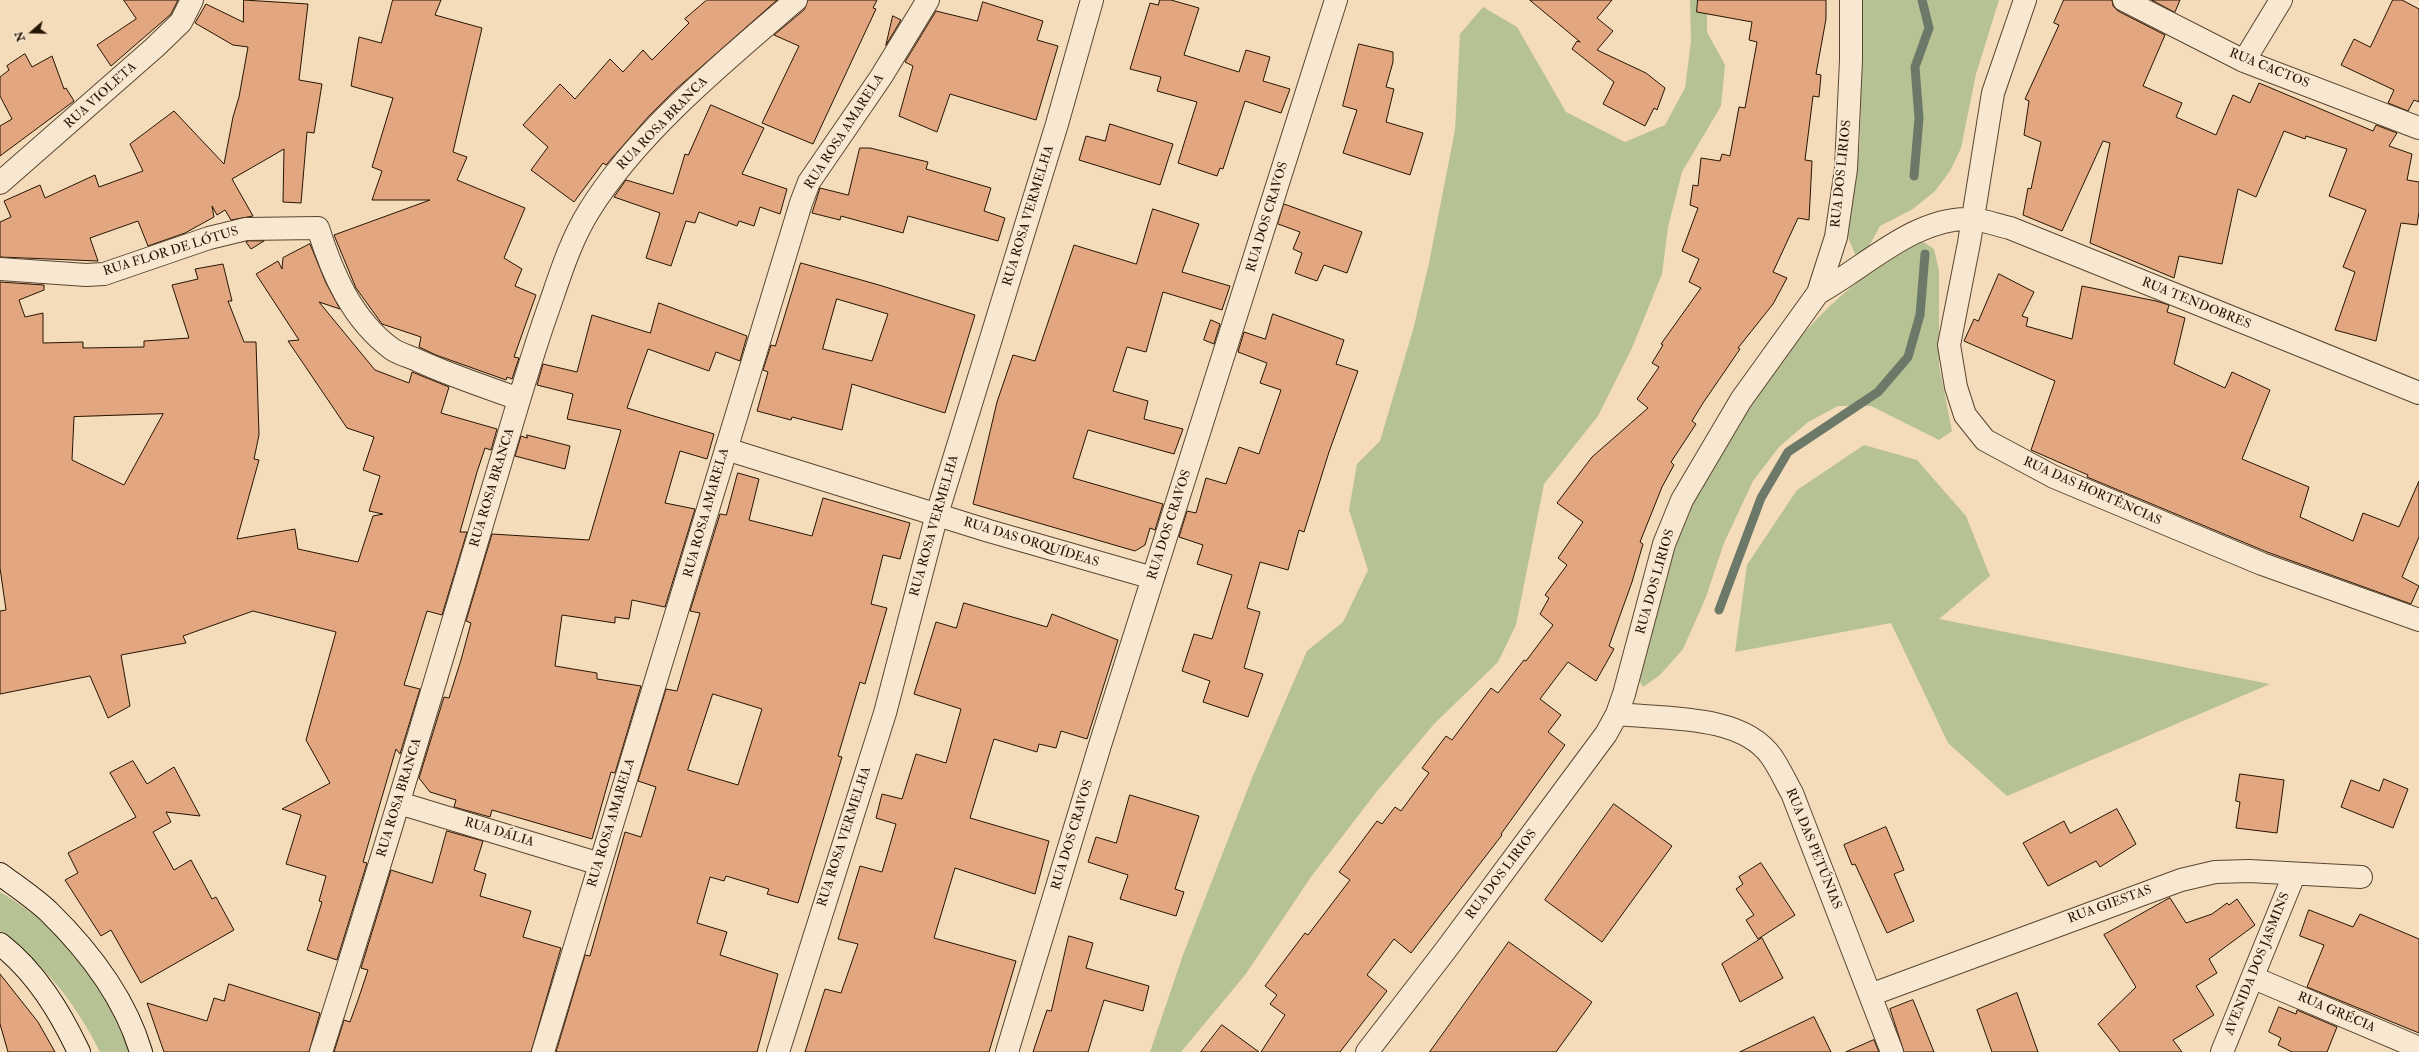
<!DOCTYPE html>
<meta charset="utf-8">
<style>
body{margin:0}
#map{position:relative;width:2419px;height:1052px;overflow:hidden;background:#f4dbba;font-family:"IM FELL Double Pica",serif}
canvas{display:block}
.north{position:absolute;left:12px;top:12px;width:40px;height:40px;-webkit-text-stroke:3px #f8e8d2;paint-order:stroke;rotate:250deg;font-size:11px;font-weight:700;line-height:16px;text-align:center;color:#261502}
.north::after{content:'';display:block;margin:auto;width:14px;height:18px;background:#261502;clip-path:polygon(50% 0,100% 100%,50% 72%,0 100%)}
</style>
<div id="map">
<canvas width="2419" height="1052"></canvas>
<div class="north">N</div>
</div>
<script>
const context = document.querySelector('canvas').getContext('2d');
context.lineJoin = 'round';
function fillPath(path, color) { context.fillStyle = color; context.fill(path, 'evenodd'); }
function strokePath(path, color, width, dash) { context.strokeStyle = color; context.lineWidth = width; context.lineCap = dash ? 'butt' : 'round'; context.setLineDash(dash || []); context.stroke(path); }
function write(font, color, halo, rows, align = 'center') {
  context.font = font + ' "IM FELL Double Pica",serif'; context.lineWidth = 4; context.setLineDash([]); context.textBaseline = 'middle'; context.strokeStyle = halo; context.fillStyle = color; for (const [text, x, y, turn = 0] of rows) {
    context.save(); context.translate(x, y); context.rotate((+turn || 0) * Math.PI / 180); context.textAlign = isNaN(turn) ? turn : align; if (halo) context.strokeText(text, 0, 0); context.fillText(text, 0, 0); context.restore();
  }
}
fillPath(new Path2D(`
 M 1690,0 L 1707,0 L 1707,32 L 1725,65 L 1721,106 L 1682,172 L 1668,227 L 1662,274 L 1632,348 L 1598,416 L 1544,484 L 1516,625 L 1498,662 L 1435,723 L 1378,790 L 1311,877 L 1245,975 L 1181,1052 L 1150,1052 L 1183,955 L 1252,778 L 1307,651 L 1343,622 L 1368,570 L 1349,510 L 1357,464 L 1380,441 L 1413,330 L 1429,263 L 1455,130 L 1460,34 L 1483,7 L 1517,27 L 1566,112 L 1625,142 L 1665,125 L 1685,88 L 1691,41 Z
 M 1862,0 L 1999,0 L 1976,74 L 1961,148 L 1950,171 L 1935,191 L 1913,209 L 1880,226 L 1867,250 L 1855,254 L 1848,237 L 1860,141 Z
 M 1922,241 L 1934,249 L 1939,271 L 1939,365 L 1952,431 L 1939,440 L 1871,406 L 1838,406 L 1808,422 L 1779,447 L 1753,481 L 1724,543 L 1706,597 L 1683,649 L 1660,675 L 1643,687 L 1638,679 C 1654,621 1668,561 1691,505 C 1698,487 1711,469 1720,452 C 1770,366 1831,286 1922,241 Z
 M 1864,445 L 1917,460 L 1966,516 L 1990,576 L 1939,619 L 2270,684 L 2007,796 L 1948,743 L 1891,623 L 1735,652 L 1747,565 L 1797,490 Z
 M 0,892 C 60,926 110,985 129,1052 L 100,1052 C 76,1003 43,963 0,931 Z`), '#b6c194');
strokePath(new Path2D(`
 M 1914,176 L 1919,118 L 1915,67 L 1929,28 L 1922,0
 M 1719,610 L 1761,498 L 1788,452 L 1878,392 L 1908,357 L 1920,315 L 1925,254`), '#6d7968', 9);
const building = new Path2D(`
 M 124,0 L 178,0 L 171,14 L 111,66 L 97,45 L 136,19 Z
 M 244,0 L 308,4 L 299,80 L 322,84 L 314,133 L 307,132 L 301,203 L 283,202 L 284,149 L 232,179 L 253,216 L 231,220 L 225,210 L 217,215 L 212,206 L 214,217 L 185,233 L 148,246 L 138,221 L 90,238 L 98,261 L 0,257 L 0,222 L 11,217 L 4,201 L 40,185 L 45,198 L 95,175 L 99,187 L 143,171 L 130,144 L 174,111 L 224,164 L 233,117 L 239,97 L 248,47 L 233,45 L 195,23 L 206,4 L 243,22 Z
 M 393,0 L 441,0 L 435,15 L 482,28 L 453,152 L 467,157 L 457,180 L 525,208 L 504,258 L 522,269 L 515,286 L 536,295 L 514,357 L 519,358 L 512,379 L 507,377 L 506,380 L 436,355 L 419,347 L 421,337 L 382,324 L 356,288 L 334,235 L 430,200 L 372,200 L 382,171 L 372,167 L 393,98 L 351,86 L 359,37 L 381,43 Z
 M 707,0 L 777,0 L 675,90 L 648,117 L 606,165 L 603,163 L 574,202 L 531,170 L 548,147 L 523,125 L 560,84 L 575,99 L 610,59 L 623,72 L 643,50 L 652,60 L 689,23 L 685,19 Z
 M 808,0 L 877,0 L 873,8 L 876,9 L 813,144 L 762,123 L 799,46 L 774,35 L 804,10 Z
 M 1160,0 L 1171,0 L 1199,8 L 1184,55 L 1239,72 L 1246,50 L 1270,57 L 1263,81 L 1290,89 L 1281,113 L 1245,101 L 1223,169 L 1220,168 L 1217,176 L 1178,163 L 1197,102 L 1157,91 L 1161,77 L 1130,69 L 1150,3 L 1158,5 Z
 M 1530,0 L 1612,0 L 1597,18 L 1613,31 L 1597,50 L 1646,73 L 1665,88 L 1657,110 L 1654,108 L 1645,126 L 1603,104 L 1614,82 L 1572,49 L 1577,41 L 1580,42 Z
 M 1698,0 L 1826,0 L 1826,19 L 1816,74 L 1821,75 L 1819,97 L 1813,96 L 1805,160 L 1812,161 L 1809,220 L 1798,218 L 1773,272 L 1787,278 L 1773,304 L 1738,348 L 1740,349 L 1703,403 L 1692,421 L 1696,424 L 1671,462 L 1674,465 L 1662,487 L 1640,542 L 1643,544 L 1632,582 L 1609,646 L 1614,649 L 1596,681 L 1568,662 L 1540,699 L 1561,715 L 1548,732 L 1565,745 L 1501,834 L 1502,835 L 1411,953 L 1394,939 L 1367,975 L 1387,991 L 1340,1052 L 1261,1052 L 1285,1015 L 1270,1004 L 1277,995 L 1265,986 L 1305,933 L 1308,935 L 1350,880 L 1339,872 L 1377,821 L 1382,824 L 1395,807 L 1401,811 L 1429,773 L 1422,768 L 1446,736 L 1452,740 L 1491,688 L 1498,693 L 1524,660 L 1526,661 L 1553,625 L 1540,614 L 1549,598 L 1545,595 L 1567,565 L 1558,558 L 1583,522 L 1557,503 L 1592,457 L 1648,408 L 1637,399 L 1659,367 L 1652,363 L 1663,345 L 1661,344 L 1701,288 L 1689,282 L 1699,259 L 1682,251 L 1698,208 L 1690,205 L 1693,185 L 1698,186 L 1701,158 L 1720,161 L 1722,154 L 1730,156 L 1739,107 L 1745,108 L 1757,42 L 1749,40 L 1752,22 L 1697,12 Z
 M 2064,0 L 2112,0 L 2113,6 L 2118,11 L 2165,35 L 2143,86 L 2182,103 L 2176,117 L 2216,135 L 2233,95 L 2250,103 L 2259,83 L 2373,131 L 2376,125 L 2397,133 L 2389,146 L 2412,154 L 2407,180 L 2419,182 L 2419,212 L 2417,225 L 2401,223 L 2376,341 L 2335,330 L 2355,272 L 2343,267 L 2366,210 L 2329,196 L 2347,149 L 2306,136 L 2305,139 L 2284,131 L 2256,197 L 2238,189 L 2222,264 L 2179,256 L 2174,278 L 2090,243 L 2110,143 L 2103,141 L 2062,231 L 2023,215 L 2028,188 L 2031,189 L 2041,142 L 2024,135 L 2029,101 L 2025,99 L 2059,25 L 2054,23 Z
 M 2152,0 L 2180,0 L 2175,12 Z
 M 2393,0 L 2402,0 L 2419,9 L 2419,102 L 2414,100 L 2408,111 L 2388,103 L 2394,90 L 2341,65 L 2354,39 L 2370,47 Z
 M 983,2 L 1043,21 L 1037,40 L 1058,46 L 1036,120 L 950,94 L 937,132 L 899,116 L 913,66 L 905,62 L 936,11 L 977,21 Z
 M 893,16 L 901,20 L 886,45 Z
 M 1359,44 L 1393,52 L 1393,62 L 1386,87 L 1394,89 L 1386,122 L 1423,133 L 1410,175 L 1343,153 L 1357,110 L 1343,106 Z
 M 25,54 L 32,67 L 52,56 L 64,89 L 66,88 L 74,101 L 0,156 L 0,126 L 12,119 L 0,96 L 0,77 L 9,70 L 7,66 Z
 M 711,105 L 764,128 L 742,174 L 787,189 L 780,214 L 760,207 L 754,226 L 739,221 L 737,226 L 699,212 L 695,223 L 686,221 L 671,266 L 646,258 L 660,213 L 614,197 L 626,180 L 673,194 L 685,154 L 688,155 Z
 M 1110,124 L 1173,144 L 1160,185 L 1079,160 L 1086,136 L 1105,141 Z
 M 860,148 L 870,148 L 928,162 L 926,169 L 991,188 L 984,211 L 1005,218 L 998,241 L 908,216 L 903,233 L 841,216 L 840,220 L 812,213 L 820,188 L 848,195 Z
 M 1284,204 L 1362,232 L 1347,273 L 1324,265 L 1317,281 L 1295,273 L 1302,253 L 1293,249 L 1300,232 L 1278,224 Z
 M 1153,209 L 1199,224 L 1182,272 L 1230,286 L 1222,310 L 1163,292 L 1146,352 L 1127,347 L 1113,391 L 1148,401 L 1144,419 L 1183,429 L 1174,454 L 1088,430 L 1073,478 L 1163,504 L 1155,530 L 1150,528 L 1145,545 L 1135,551 L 973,504 L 997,402 L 1013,355 L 1035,361 L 1074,245 L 1136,264 Z
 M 264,241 L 251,249 L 246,242 L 248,241 Z
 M 310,244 L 326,283 L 340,309 L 319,302 L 375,370 L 409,383 L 412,372 L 449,387 L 441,413 L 497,429 L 491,450 L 485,448 L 477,472 L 460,532 L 467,532 L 442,615 L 427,611 L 404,685 L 420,689 L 400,754 L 396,749 L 363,862 L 367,863 L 337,960 L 307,950 L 322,902 L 319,901 L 326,876 L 286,864 L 301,815 L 282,809 L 330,783 L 306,740 L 336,632 L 253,611 L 183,636 L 186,643 L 121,655 L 130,706 L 108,718 L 90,676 L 0,694 L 0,611 L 6,610 L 0,568 L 0,282 L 44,285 L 44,290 L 19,300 L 25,317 L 43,313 L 43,343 L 83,342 L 83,348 L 144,347 L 144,341 L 189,338 L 172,285 L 198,279 L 195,269 L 223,264 L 232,301 L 228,301 L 244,342 L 256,342 L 259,435 L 254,459 L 259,460 L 237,539 L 295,529 L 298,549 L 358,562 L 373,516 L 383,514 L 369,511 L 380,476 L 363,470 L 374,437 L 347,428 L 288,341 L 299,340 L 256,274 L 278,261 L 282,269 L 283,258 ZM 163,414 L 124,485 L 72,460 L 74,417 Z
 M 801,263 L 879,285 L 975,315 L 945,413 L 852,384 L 842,430 L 792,417 L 791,420 L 757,411 L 768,372 L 763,370 L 771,345 L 775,346 ZM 837,299 L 888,314 L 872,361 L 823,349 Z
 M 1999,274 L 2034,292 L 2022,316 L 2028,318 L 2026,326 L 2072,339 L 2082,286 L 2156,301 L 2169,305 L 2167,312 L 2185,318 L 2174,364 L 2225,388 L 2232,372 L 2270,390 L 2242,459 L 2309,487 L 2300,517 L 2353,541 L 2363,513 L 2399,527 L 2419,481 L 2419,537 L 2402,577 L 2419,586 L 2411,604 L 2267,552 L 2087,477 L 2088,475 L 2031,450 L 2055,381 L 1964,341 L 1974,319 L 1978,321 Z
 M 659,303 L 747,336 L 740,361 L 716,352 L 709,371 L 648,349 L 627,408 L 714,434 L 707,459 L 680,451 L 665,503 L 695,509 L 665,607 L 632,600 L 629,619 L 615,617 L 615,623 L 562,615 L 555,666 L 597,673 L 597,679 L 641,686 L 615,773 L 611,772 L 592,839 L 492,810 L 490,817 L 454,807 L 456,800 L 430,792 L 419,778 L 444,697 L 449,698 L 461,660 L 471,623 L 466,621 L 492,534 L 589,540 L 621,430 L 567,419 L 573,394 L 537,385 L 543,364 L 577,372 L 592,315 L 650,333 Z
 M 1273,314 L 1344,340 L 1336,364 L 1358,371 L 1329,452 L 1304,532 L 1299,530 L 1288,570 L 1260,562 L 1247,608 L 1260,612 L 1244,668 L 1263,674 L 1248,717 L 1203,702 L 1210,681 L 1182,671 L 1194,634 L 1212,639 L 1232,575 L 1197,564 L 1203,545 L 1179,537 L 1187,511 L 1196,513 L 1206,478 L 1226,484 L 1239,447 L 1259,454 L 1281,390 L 1260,383 L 1267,363 L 1238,352 L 1244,332 L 1265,339 Z
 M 1211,320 L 1220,324 L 1214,344 L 1204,340 Z
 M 527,435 L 570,446 L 565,469 L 515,456 L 521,436 L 527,438 Z
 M 738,473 L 759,479 L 749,520 L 812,536 L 823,498 L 910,523 L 900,559 L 883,555 L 871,604 L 887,608 L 865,684 L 860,682 L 838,756 L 842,757 L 798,903 L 767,894 L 769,889 L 726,876 L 724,881 L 710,877 L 697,923 L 727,932 L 720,955 L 778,974 L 757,1052 L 556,1052 L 585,955 L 590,956 L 625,832 L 641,837 L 656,787 L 638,781 L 666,689 L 677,691 L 700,613 L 690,611 L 720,514 L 726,515 ZM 713,694 L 762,709 L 738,785 L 688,770 Z
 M 964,603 L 1047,627 L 1052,614 L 1118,640 L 1087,739 L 1061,731 L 1056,748 L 1039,744 L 1037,752 L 994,739 L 970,818 L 1049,841 L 1035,894 L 955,868 L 934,938 L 1016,961 L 989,1052 L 805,1052 L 825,989 L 841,993 L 858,944 L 838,939 L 860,866 L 882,872 L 896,824 L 876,818 L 882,794 L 902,799 L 916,754 L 946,763 L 961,709 L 914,694 L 936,622 L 956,628 Z
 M 133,761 L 147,784 L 174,767 L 200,816 L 166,812 L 171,822 L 153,832 L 174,870 L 191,860 L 212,899 L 216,897 L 234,930 L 141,983 L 111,930 L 101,936 L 65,880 L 78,873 L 68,853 L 136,817 L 110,773 Z
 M 2240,774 L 2284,780 L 2277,833 L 2236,828 L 2240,802 L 2236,801 Z
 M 2384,779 L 2408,789 L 2393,828 L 2341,807 L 2351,780 L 2379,791 Z
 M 1130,795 L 1199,816 L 1175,889 L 1184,892 L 1176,916 L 1120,899 L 1128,875 L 1088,862 L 1096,837 L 1116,843 Z
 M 1614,804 L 1672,846 L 1602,942 L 1545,900 Z
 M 2117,809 L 2136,844 L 2100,867 L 2096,861 L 2048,886 L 2023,843 L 2064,821 L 2070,833 Z
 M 1886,827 L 1904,870 L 1894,874 L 1914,921 L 1887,933 L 1855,864 L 1852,865 L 1844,845 Z
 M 447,831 L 483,841 L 474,870 L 486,874 L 480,896 L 531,911 L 523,937 L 561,948 L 531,1052 L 334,1052 L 344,1020 L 350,1022 L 358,1000 L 368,970 L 361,968 L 391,870 L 432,883 Z
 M 1761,863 L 1795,915 L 1758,939 L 1746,920 L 1754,915 L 1736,889 L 1743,884 L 1739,877 Z
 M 2170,898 L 2186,923 L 2212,914 L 2227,903 L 2229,905 L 2237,899 L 2255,925 L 2209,959 L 2217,973 L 2196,986 L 2214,1015 L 2173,1040 L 2182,1052 L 2120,1052 L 2098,1024 L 2136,987 L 2104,935 Z
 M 2309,910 L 2353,927 L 2360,914 L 2419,939 L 2419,1033 L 2307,987 L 2324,945 L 2300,936 Z
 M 1069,936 L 1093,943 L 1086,968 L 1149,986 L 1143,1011 L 1104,1000 L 1088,1052 L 1033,1052 L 1047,1010 L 1051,1011 Z
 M 1762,938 L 1783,978 L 1740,1002 L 1722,964 Z
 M 1509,942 L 1592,1002 L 1556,1052 L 1430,1052 Z
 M 0,974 L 38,1022 L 55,1052 L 8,1052 L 0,1024 Z
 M 229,984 L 320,1013 L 309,1052 L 164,1052 L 147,1003 L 207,1021 L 214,998 L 224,1001 Z
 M 2017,993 L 2038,1052 L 1992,1052 L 1977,1010 Z
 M 1913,1000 L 1934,1052 L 1904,1052 L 1890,1009 Z
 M 2279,1007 L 2296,1014 L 2297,1010 L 2337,1027 L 2327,1052 L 2292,1052 L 2278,1045 L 2281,1038 L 2269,1032 Z
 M 1814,1017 L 1831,1052 L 1740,1052 Z
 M 1222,1025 L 1259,1052 L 1201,1052 Z
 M 1874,1040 L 1879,1052 L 1846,1052 Z`);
fillPath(building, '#e2a680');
strokePath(building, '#261502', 1);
const street = new Path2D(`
 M 2025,0 L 1993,93 L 1969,243 L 1949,345 L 1956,387 L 1965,415 L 1985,440 L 2054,477 L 2262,564 L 2419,620
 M 2124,0 L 2244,61 L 2419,128
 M 2244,61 L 2281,0
 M 0,183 L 154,48 L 181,22 L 192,0
 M 0,269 L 86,275 L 104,274 L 209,238 L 246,229 L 318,228 C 332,273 352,320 392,349 C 399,354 411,357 419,361 C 452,376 486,387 519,399
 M 1818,293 C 1864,268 1916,216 1971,219 C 1984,220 1997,225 2010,228 L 2419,393
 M 726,449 L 989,531 L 1153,578
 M 1617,714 C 1664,719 1741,714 1771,756 C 1779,767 1785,781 1792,793 L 1892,1052
 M 399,803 L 600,864
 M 2254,978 L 2419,1048
 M 1870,995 L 2181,880 L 2215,872 L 2249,871 L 2361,877
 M 321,1052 C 381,866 436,678 492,491 C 511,428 528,365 550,304 C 561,272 571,240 589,211 C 637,133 726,60 796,0
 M 543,1052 L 801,203 L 809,182 L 881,77 L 928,0
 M 778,1052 L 885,713 L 937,514 L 1057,124 L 1092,0
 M 1007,1052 L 1100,745 L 1336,0
 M 1367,1052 L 1445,951 L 1606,734 L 1617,714 L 1624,694 L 1664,544 L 1682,500 L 1741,400 L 1818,293 L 1836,237 L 1846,169 L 1851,60 L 1851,0
 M 2222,1052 L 2294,875`);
const secondary = new Path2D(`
 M 0,874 C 16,886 34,898 48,911 C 88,950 125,998 141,1052
 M 0,944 C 36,972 60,1012 79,1052`);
strokePath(street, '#5a4630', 24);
strokePath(secondary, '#261502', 24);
strokePath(street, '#f8e8d2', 22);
strokePath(secondary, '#f8e8d2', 22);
write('13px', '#261502', '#f8e8d2', [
 ["RUA CACTOS",2269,69,22],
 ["RUA VIOLETA",101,96,-42],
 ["RUA ROSA BRANCA",663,124,-46],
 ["RUA ROSA AMARELA",845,132,-57],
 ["RUA DOS LIRIOS",1842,174,-84],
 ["RUA ROSA VERMELHA",1029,216,-73],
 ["RUA DOS CRAVOS",1268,217,-73],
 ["RUA FLOR DE LÓTUS",171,252,-17],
 ["RUA TENDOBRES",2196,304,22],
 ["RUA ROSA BRANCA",493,488,-73],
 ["RUA DAS HORTÊNCIAS",2092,492,24],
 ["RUA ROSA AMARELA",707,513,-74],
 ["RUA DOS CRAVOS",1170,525,-72],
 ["RUA ROSA VERMELHA",935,526,-74],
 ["RUA DAS ORQUÍDEAS",1031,543,17],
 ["RUA DOS LIRIOS",1656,582,-74],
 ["RUA ROSA BRANCA",400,798,-73],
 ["RUA ROSA AMARELA",612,823,-73],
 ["RUA DÁLIA",499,833,17],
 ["RUA DOS CRAVOS",1073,835,-73],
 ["RUA ROSA VERMELHA",845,837,-72],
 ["RUA DAS PETÚNIAS",1813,849,68],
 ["RUA DOS LIRIOS",1502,875,-53],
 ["RUA GIESTAS",2110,905,-20],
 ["AVENIDA DOS JASMINS",2258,964,-68],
 ["RUA GRÉCIA",2336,1013,23]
]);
</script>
